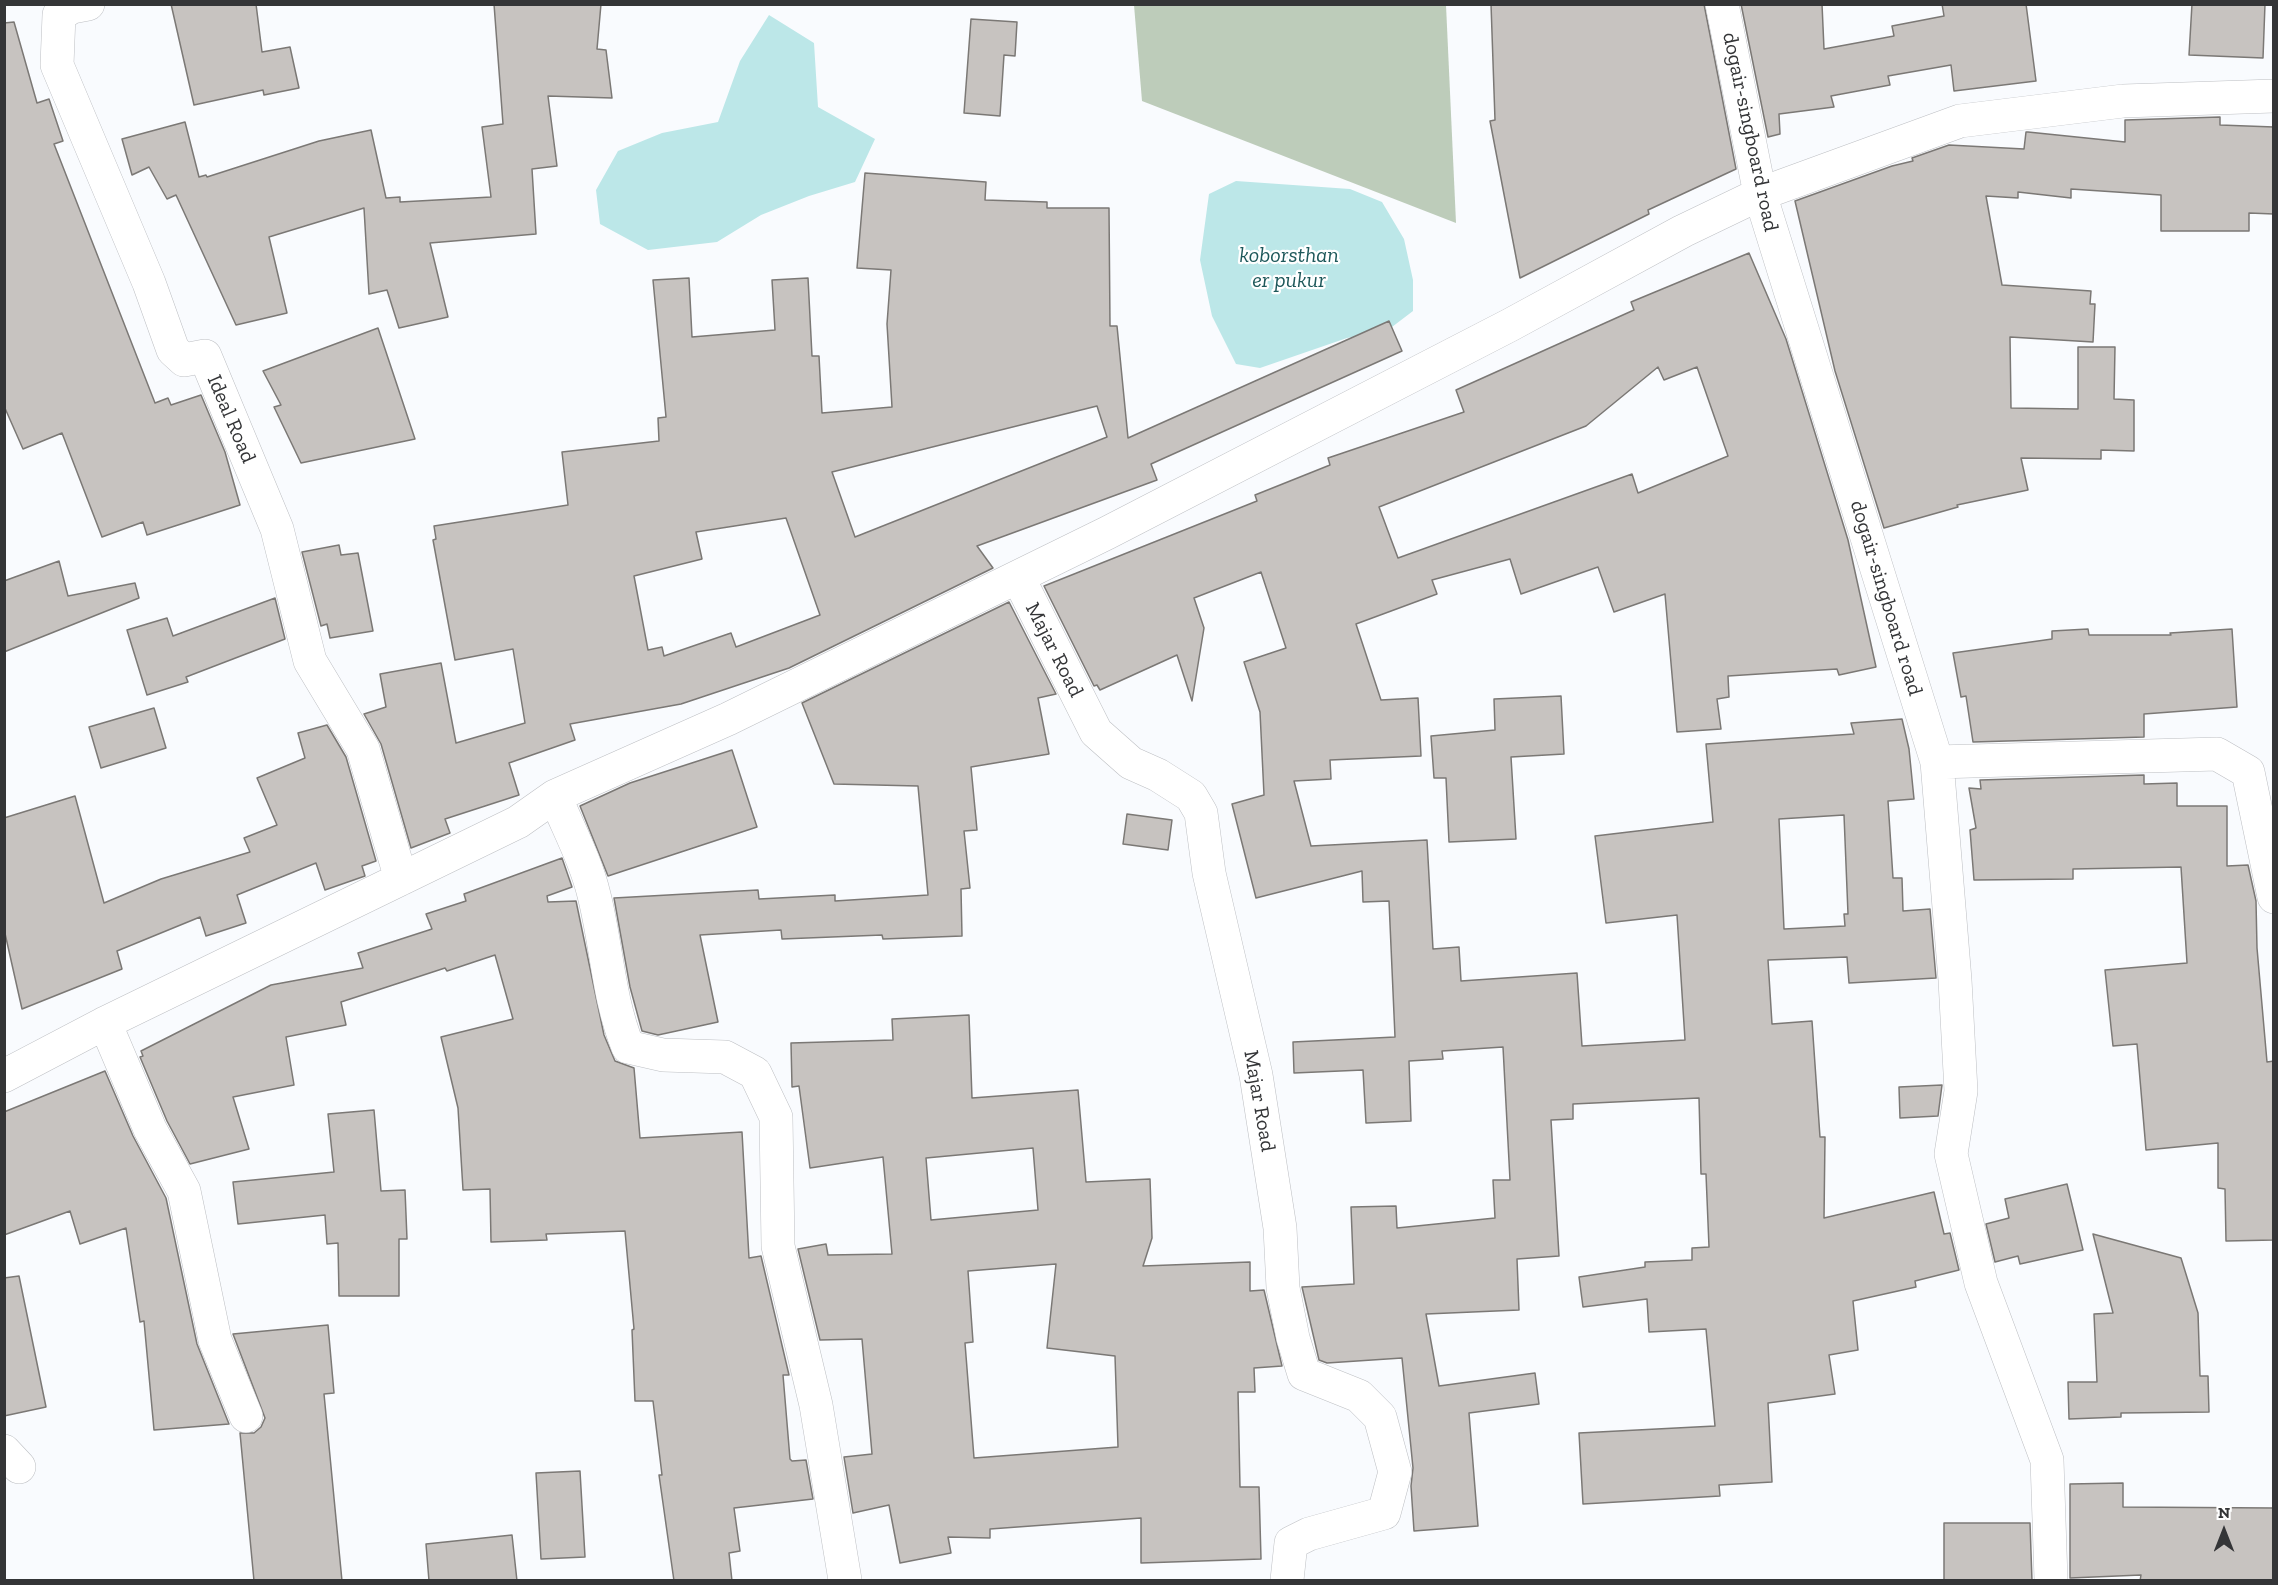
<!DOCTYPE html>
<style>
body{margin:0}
#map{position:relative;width:2278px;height:1585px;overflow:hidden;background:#f9fbfe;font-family:"Zilla Slab",serif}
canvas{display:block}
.frame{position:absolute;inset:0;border:6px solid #343537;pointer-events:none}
.north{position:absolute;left:2194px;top:1501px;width:60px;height:60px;-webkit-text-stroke:4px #fff;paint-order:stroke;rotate:0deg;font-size:16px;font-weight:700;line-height:24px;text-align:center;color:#343537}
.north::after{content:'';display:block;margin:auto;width:21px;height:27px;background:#343537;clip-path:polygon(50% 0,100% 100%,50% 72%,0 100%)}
</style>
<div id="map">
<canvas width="2278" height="1585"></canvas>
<div class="frame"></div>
<div class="north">N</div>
</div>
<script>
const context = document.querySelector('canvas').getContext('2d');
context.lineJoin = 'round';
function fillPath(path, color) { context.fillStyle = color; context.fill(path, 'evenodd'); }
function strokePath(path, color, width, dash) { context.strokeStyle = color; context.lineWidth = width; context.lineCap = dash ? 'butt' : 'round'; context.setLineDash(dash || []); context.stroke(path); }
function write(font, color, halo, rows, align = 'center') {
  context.font = font + ' "Zilla Slab",serif'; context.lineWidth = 4.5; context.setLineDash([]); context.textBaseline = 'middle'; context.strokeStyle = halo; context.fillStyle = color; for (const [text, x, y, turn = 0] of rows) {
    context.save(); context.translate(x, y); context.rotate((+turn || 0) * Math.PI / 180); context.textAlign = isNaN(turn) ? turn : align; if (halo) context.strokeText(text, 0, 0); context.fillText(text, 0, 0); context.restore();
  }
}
fillPath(new Path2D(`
 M 1134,5 L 1446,5 L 1456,223 L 1142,101 Z`), '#bdccba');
fillPath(new Path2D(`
 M 769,15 L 814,43 L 818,107 L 875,139 L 855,182 L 809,196 L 761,215 L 717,242 L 648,250 L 600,224 L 596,190 L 618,151 L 662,133 L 718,122 L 740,61 Z
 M 1236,181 L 1350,189 L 1382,202 L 1404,239 L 1413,280 L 1413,311 L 1388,330 L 1347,338 L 1260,368 L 1236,364 L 1212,316 L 1200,260 L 1209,194 Z`), '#bce7e8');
const building = new Path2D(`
 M 171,4 L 256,4 L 262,52 L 290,47 L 299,88 L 264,95 L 263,90 L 194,105 Z
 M 494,4 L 601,4 L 597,49 L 606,50 L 612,98 L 548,96 L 557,166 L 532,169 L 536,234 L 430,243 L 448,317 L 399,328 L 387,290 L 369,294 L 364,208 L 269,237 L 287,313 L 236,325 L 176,195 L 167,199 L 149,167 L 132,175 L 122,139 L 185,122 L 199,177 L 206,175 L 207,177 L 319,141 L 371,130 L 386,198 L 400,197 L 400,202 L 491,197 L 482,127 L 503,124 Z
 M 1491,4 L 1704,4 L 1736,169 L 1648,210 L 1649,214 L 1520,278 L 1490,121 L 1495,120 Z
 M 1741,4 L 1822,4 L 1824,49 L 1894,36 L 1892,26 L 1944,16 L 1942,4 L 2026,4 L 2036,81 L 1954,91 L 1951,65 L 1888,76 L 1890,85 L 1831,96 L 1834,107 L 1779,114 L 1780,134 L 1768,137 Z
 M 2192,4 L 2265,4 L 2263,58 L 2189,55 Z
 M 971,19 L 1017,22 L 1015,56 L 1004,55 L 1000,116 L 964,113 Z
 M 14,22 L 37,103 L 49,99 L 63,141 L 54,144 L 155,403 L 168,398 L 171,405 L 201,395 L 225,452 L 240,505 L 147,535 L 143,522 L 102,537 L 62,433 L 23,449 L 4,406 L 4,23 Z
 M 2220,117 L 2220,125 L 2274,127 L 2274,214 L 2249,213 L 2249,231 L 2161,231 L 2161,195 L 2071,189 L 2071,198 L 2018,192 L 2018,198 L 1986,196 L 2002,285 L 2091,291 L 2090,304 L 2095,304 L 2093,342 L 2010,337 L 2011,408 L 2078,409 L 2078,347 L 2115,347 L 2114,399 L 2134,400 L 2134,451 L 2101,450 L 2101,459 L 2021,458 L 2028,490 L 1957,505 L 1958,507 L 1884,528 L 1835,371 L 1795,201 L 1892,166 L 1913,161 L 1912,158 L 1949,145 L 2024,149 L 2026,132 L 2028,132 L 2125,142 L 2125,120 Z
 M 865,173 L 986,182 L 985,200 L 1047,202 L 1047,208 L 1109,208 L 1110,326 L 1117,326 L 1128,438 L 1389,321 L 1402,351 L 1151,464 L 1157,480 L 977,546 L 993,568 L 789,668 L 681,704 L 570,724 L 575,740 L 509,763 L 519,795 L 445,819 L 450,833 L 411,848 L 381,744 L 364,714 L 386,707 L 380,674 L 441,663 L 456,743 L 525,723 L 513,649 L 455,660 L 433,540 L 436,539 L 434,526 L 568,505 L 562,452 L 659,441 L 658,418 L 666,417 L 653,280 L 689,278 L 692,337 L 775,330 L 772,280 L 808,278 L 812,356 L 819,356 L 822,413 L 892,407 L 887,324 L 891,270 L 857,268 ZM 1097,406 L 1107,437 L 855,537 L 832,472 ZM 786,518 L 820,615 L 736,647 L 731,633 L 664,656 L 662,647 L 648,650 L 634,576 L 702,559 L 696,532 Z
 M 1749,253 L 1786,339 L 1848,540 L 1876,667 L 1839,675 L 1837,669 L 1728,676 L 1729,697 L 1717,699 L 1721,729 L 1677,732 L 1665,594 L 1614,612 L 1598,567 L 1521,594 L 1510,559 L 1432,580 L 1437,594 L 1356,624 L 1381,700 L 1418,698 L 1421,756 L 1330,760 L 1331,779 L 1294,781 L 1311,846 L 1427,840 L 1433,949 L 1459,947 L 1461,981 L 1577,973 L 1582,1046 L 1685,1040 L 1677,915 L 1606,923 L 1595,836 L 1713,822 L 1706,744 L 1854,734 L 1851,723 L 1902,719 L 1909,749 L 1914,799 L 1888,801 L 1893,878 L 1902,878 L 1903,911 L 1930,909 L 1936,978 L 1849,983 L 1847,957 L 1768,960 L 1772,1024 L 1812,1021 L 1820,1137 L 1825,1137 L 1824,1218 L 1934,1192 L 1944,1234 L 1950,1233 L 1959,1270 L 1915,1281 L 1916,1287 L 1853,1301 L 1858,1350 L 1829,1355 L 1835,1394 L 1768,1403 L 1772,1482 L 1719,1485 L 1720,1496 L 1583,1504 L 1579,1433 L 1715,1426 L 1706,1329 L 1649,1332 L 1647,1299 L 1583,1307 L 1579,1277 L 1645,1267 L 1645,1262 L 1692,1260 L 1692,1248 L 1709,1247 L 1706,1174 L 1701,1174 L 1699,1098 L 1573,1104 L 1573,1119 L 1551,1120 L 1559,1256 L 1517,1259 L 1519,1310 L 1426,1314 L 1439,1386 L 1535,1373 L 1539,1404 L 1469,1413 L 1478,1526 L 1414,1531 L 1411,1486 L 1413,1468 L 1402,1358 L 1327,1363 L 1319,1360 L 1302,1287 L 1354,1284 L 1351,1207 L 1396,1206 L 1397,1228 L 1495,1218 L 1493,1180 L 1510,1180 L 1503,1047 L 1442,1051 L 1443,1059 L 1409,1061 L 1411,1121 L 1366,1123 L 1363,1070 L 1294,1073 L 1293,1042 L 1395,1037 L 1389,901 L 1363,902 L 1362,871 L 1256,898 L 1232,804 L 1264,795 L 1260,712 L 1244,662 L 1286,648 L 1261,572 L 1194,598 L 1204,628 L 1192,701 L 1177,655 L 1100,690 L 1097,685 L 1094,686 L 1044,586 L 1257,501 L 1255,495 L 1330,465 L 1328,458 L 1464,412 L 1456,390 L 1634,310 L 1631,302 ZM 1658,367 L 1664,380 L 1697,367 L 1728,456 L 1638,493 L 1632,474 L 1398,558 L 1379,507 L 1586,426 ZM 1844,815 L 1848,914 L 1844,914 L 1845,926 L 1784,929 L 1779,819 Z
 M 378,328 L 415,439 L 301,463 L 274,407 L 281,405 L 263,371 Z
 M 339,545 L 341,555 L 358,553 L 373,631 L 330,638 L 327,624 L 321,626 L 302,552 Z
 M 59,561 L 68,596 L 135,583 L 139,598 L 4,652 L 4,581 Z
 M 275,598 L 285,639 L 186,677 L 188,682 L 147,695 L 127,630 L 167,618 L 173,636 Z
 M 1009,602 L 1056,694 L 1038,698 L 1049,754 L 971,767 L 977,830 L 964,831 L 970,888 L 961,889 L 962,936 L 883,939 L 882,935 L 782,939 L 781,930 L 700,935 L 718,1022 L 658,1035 L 642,1031 L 630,987 L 614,898 L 758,890 L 759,899 L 835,895 L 835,901 L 928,895 L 918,786 L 834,784 L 802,703 Z
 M 2088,629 L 2089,635 L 2171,635 L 2170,633 L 2232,629 L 2237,707 L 2144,714 L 2144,737 L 1973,742 L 1966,696 L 1961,697 L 1953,653 L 2052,639 L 2052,631 Z
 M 1561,696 L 1564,754 L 1511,757 L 1516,839 L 1449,842 L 1446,778 L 1434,778 L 1431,736 L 1495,730 L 1494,699 Z
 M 154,708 L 166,748 L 101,768 L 89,727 Z
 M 327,725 L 346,757 L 376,861 L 362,866 L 365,876 L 325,890 L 316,863 L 237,895 L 246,923 L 206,936 L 200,917 L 117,951 L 122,969 L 22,1009 L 4,929 L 4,818 L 75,796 L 104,903 L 161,879 L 250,852 L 244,838 L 277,825 L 257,778 L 305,758 L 298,733 Z
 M 732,750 L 757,827 L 608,876 L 580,806 L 630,783 Z
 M 2144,775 L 2144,784 L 2177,783 L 2177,806 L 2227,806 L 2227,866 L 2248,865 L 2256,901 L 2257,948 L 2267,1062 L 2274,1061 L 2274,1240 L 2226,1241 L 2225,1189 L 2218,1188 L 2218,1143 L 2146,1150 L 2137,1044 L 2113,1046 L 2105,970 L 2187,963 L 2181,867 L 2073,869 L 2073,879 L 1974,880 L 1970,830 L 1976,828 L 1969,788 L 1981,789 L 1980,780 Z
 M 1127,814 L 1172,820 L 1168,850 L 1123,844 Z
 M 562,858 L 572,887 L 547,896 L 548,902 L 576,901 L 604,1035 L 615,1061 L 634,1068 L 640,1138 L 742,1132 L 749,1258 L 761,1256 L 789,1375 L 783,1375 L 790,1459 L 792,1461 L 806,1460 L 813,1499 L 734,1508 L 740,1551 L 729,1553 L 732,1581 L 674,1581 L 659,1475 L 662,1475 L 653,1401 L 635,1401 L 632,1330 L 634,1329 L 625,1231 L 546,1234 L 547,1240 L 491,1242 L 490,1189 L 463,1190 L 458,1108 L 441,1037 L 513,1019 L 495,955 L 447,971 L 445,968 L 341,1002 L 346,1025 L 286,1037 L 294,1085 L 233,1097 L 249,1149 L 190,1164 L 167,1121 L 140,1057 L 143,1056 L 141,1051 L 271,985 L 363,968 L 358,953 L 432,929 L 426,914 L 466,901 L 464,894 Z
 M 969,1015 L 972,1098 L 1078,1090 L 1086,1182 L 1150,1179 L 1152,1238 L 1143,1266 L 1250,1262 L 1250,1291 L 1264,1290 L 1282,1366 L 1254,1368 L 1255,1392 L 1238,1392 L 1240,1487 L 1259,1487 L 1261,1559 L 1141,1563 L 1141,1518 L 990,1529 L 990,1538 L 948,1537 L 951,1553 L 900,1563 L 889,1505 L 853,1513 L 844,1457 L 872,1454 L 862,1339 L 820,1340 L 798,1249 L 826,1244 L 828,1255 L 892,1254 L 883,1157 L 810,1168 L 799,1086 L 792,1087 L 791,1043 L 893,1040 L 892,1019 ZM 1033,1148 L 1038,1210 L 931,1220 L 926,1158 ZM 1056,1264 L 1047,1348 L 1115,1356 L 1118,1447 L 974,1458 L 965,1343 L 973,1342 L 968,1271 Z
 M 105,1071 L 133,1136 L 166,1198 L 197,1344 L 229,1424 L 154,1430 L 144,1321 L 140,1322 L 126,1228 L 80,1244 L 70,1211 L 4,1235 L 4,1112 Z
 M 1942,1085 L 1938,1116 L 1900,1118 L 1899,1087 Z
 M 374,1110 L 381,1191 L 405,1190 L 407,1239 L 399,1239 L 399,1296 L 339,1296 L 338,1243 L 327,1244 L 325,1215 L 238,1224 L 233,1182 L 334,1172 L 328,1114 Z
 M 2067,1184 L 2083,1250 L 2020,1264 L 2018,1256 L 1995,1262 L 1986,1224 L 2009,1218 L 2005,1199 Z
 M 2093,1234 L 2181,1258 L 2198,1313 L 2200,1376 L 2208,1376 L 2209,1412 L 2121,1413 L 2121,1417 L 2069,1419 L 2068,1382 L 2097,1382 L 2094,1314 L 2113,1313 Z
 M 19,1276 L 46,1407 L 4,1416 L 4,1278 Z
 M 328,1325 L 334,1393 L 324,1394 L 342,1581 L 254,1581 L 240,1433 L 254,1433 L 261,1427 L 265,1418 L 233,1334 Z
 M 580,1471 L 585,1557 L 541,1559 L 536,1473 Z
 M 2123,1483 L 2123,1507 L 2274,1508 L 2274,1581 L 2140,1581 L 2141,1575 L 2070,1578 L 2070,1484 Z
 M 1944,1523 L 2030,1523 L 2032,1581 L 1944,1581 Z
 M 512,1535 L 517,1581 L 429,1581 L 426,1544 Z`);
fillPath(building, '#c7c3c0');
strokePath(building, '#7b7875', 1.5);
const minor = new Path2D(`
 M 88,4 L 72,7 L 59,15 L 57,65 L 149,283 L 173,350 L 184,360 L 205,356 L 277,529 L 310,661 L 363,749 L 401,879
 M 1722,4 L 1760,194 L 1937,762 L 2217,754 L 2248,772 L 2274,897
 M 1018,577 L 1096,732 L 1131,763 L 1158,775 L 1191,796 L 1201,813 L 1209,873 L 1256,1075 L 1280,1228 L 1283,1288 L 1293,1338 L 1304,1374 L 1359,1396 L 1380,1417 L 1395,1472 L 1384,1513 L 1309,1534 L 1291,1543 L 1287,1580
 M 1937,762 L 1955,980 L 1961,1091 L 1951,1154 L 1981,1283 L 2047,1460 L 2051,1580
 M 555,796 C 568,828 586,861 594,895 C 607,946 608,998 628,1047 L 663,1055 L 725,1057 L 755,1073 L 776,1117 L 778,1246 L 816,1405 L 845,1580
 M 105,1023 L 150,1129 L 184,1191 L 215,1340 L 246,1416
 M 4,1076 L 105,1023 L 518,822 L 555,796 L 728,719 L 1107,533 L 1510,325 L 1683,231 L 1760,194 L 1960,121 L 2123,101 L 2274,96
 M 4,1451 L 19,1467`);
strokePath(minor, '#bdbfc3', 34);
strokePath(minor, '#fff', 33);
write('21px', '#343537', '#fff', [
 ["dogair-singboard road",1750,132,78],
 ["Ideal Road",231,419,67],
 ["dogair-singboard road",1886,598,73],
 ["Majar Road",1054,650,63],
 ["Majar Road",1259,1101,80]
]);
write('italic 22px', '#1d585a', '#fff', [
 ["koborsthan",1289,256],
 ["er pukur",1289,281]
]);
</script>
